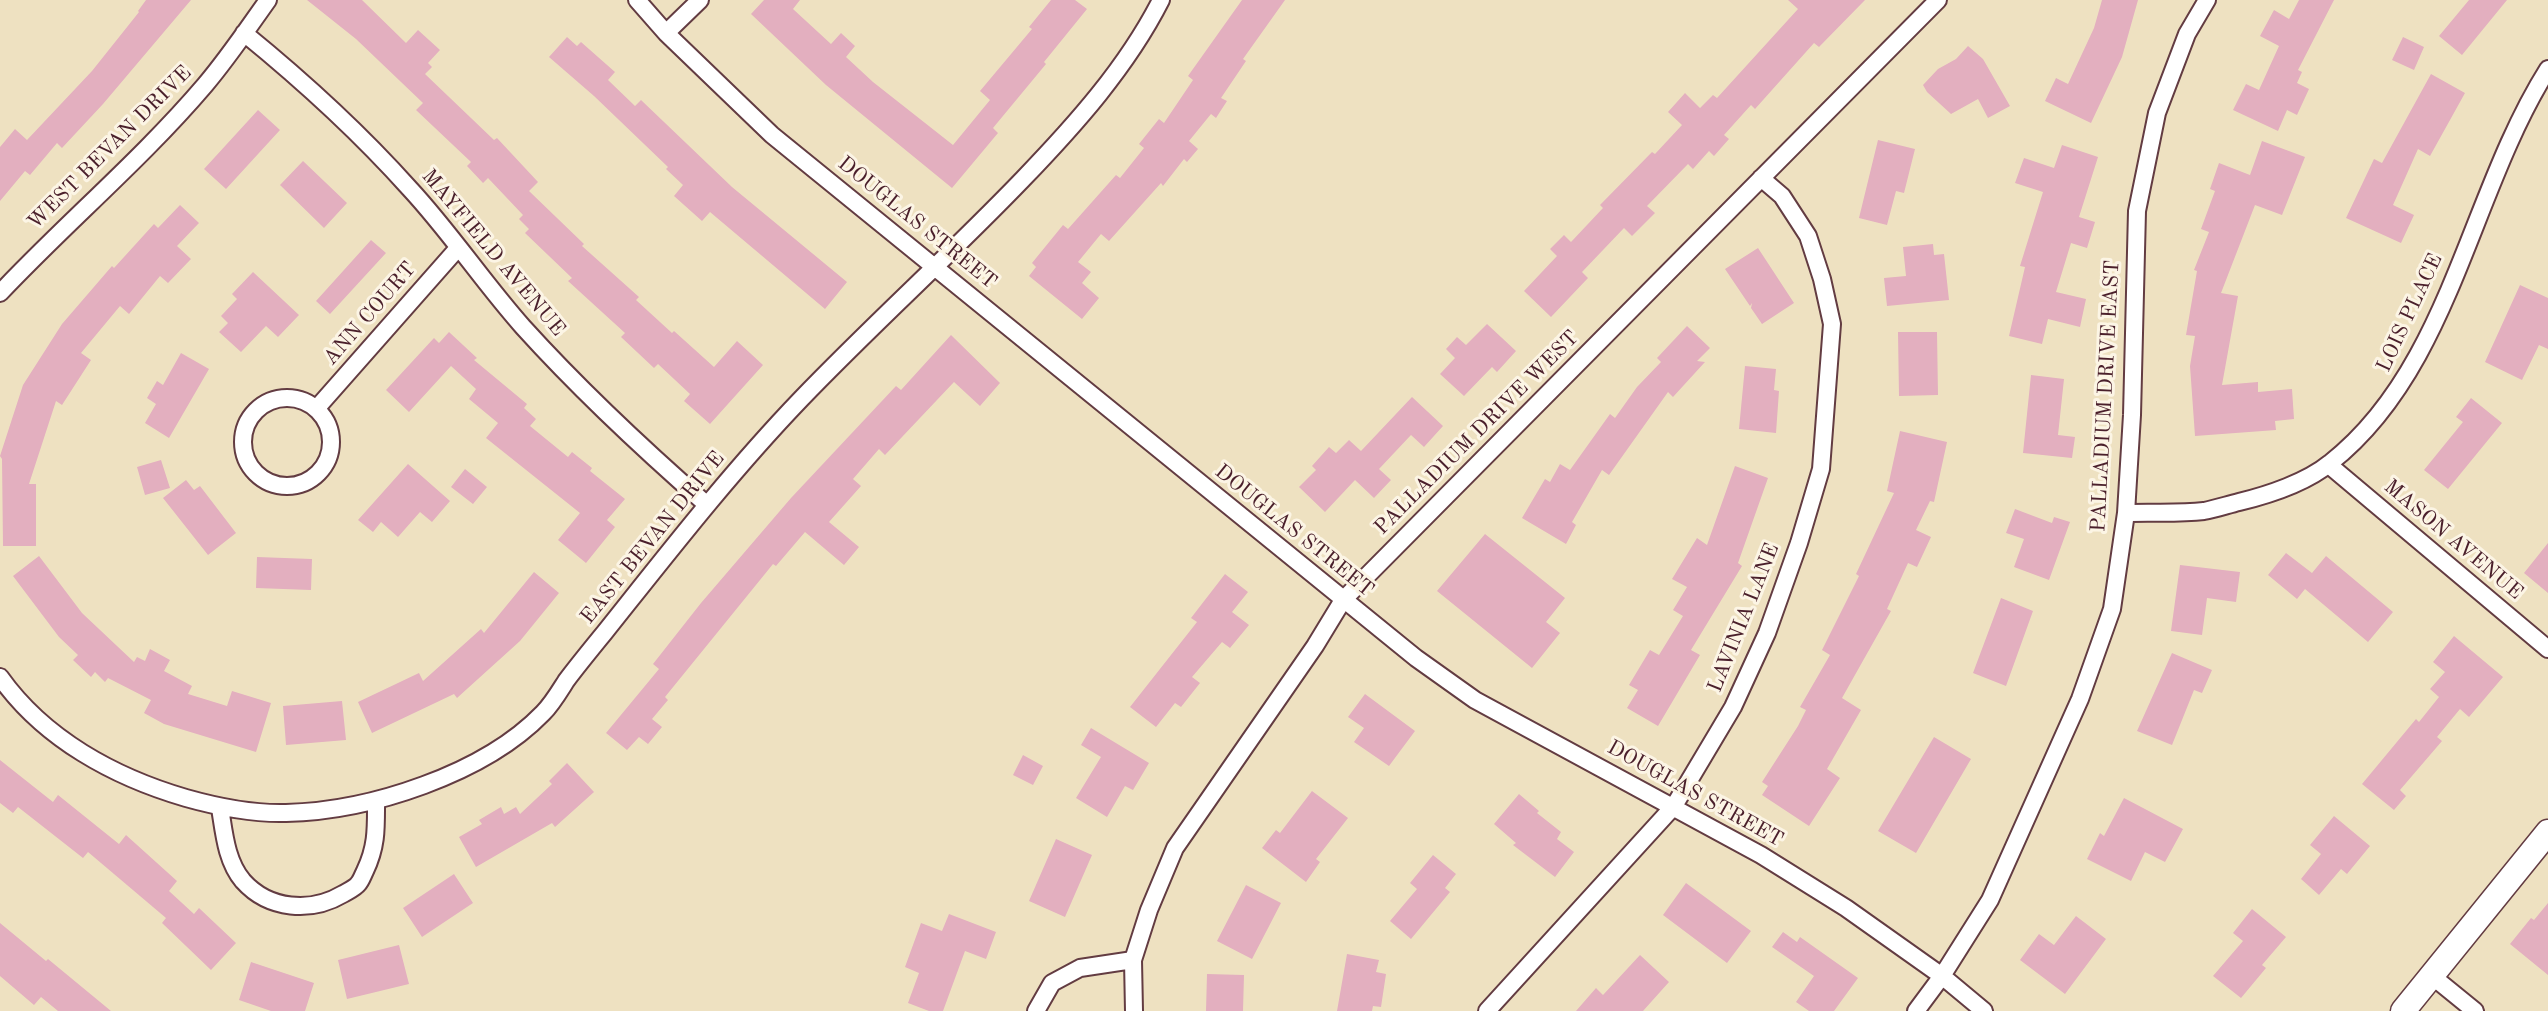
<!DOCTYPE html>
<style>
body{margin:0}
canvas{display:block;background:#eee1c1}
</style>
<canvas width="2548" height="1011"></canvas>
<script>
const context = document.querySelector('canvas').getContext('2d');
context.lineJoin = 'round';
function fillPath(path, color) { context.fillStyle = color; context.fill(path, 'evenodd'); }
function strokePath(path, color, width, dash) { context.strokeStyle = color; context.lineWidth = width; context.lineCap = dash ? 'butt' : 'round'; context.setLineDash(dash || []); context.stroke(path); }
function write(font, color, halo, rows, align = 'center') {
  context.font = font + ' "Old Standard TT",serif'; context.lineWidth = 6; context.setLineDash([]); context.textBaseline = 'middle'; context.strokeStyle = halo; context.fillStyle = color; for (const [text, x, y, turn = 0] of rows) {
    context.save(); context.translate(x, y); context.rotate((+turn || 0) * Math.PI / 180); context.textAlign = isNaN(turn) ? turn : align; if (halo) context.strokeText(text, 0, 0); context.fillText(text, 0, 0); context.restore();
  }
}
fillPath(new Path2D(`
 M 146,0 L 191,0 L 103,104 L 62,148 L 57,143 L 30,175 L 25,171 L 0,201 L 0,147 L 15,129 L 27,140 L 92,71 L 139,12 L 138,11 Z
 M 307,0 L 362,0 L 406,43 L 418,30 L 440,50 L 428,63 L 432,67 L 425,74 L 494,140 L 497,138 L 538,182 L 529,191 L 584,244 L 582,246 L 639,297 L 636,300 L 672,333 L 674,331 L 714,367 L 737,341 L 763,365 L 710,424 L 684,401 L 690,394 L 658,364 L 654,368 L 621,337 L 625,333 L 568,281 L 572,278 L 525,233 L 529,229 L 519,219 L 523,215 L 488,178 L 483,183 L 467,166 L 471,162 L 416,110 L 423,103 L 356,39 Z
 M 764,0 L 800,0 L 793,9 L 831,44 L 841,33 L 855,46 L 846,57 L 873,82 L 953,145 L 990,100 L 980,91 L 1032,29 L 1029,27 L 1051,0 L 1075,0 L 1087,9 L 1044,62 L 1046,64 L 993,128 L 998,133 L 952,188 L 826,85 L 751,14 Z
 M 1242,0 L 1285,0 L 1243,59 L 1246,61 L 1221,98 L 1227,101 L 1216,118 L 1211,114 L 1189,141 L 1198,149 L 1187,162 L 1184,159 L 1163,186 L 1161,183 L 1109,241 L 1101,234 L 1078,262 L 1091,272 L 1082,283 L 1099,298 L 1082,319 L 1029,276 L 1036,267 L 1032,263 L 1063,225 L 1068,229 L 1116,175 L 1120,178 L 1144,148 L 1139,144 L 1159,119 L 1164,123 L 1193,80 L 1188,76 Z
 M 1788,0 L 1865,0 L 1819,47 L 1814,43 L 1755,109 L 1751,105 L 1724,135 L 1729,139 L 1714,156 L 1709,151 L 1693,169 L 1688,164 L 1647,206 L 1655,213 L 1632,236 L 1624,228 L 1582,272 L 1588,278 L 1551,317 L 1524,291 L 1557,256 L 1550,249 L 1564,235 L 1571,242 L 1603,208 L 1600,205 L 1652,152 L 1655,154 L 1682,125 L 1668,112 L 1685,93 L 1700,108 L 1713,95 L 1717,98 L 1798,9 Z
 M 2102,0 L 2138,0 L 2122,57 L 2091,123 L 2045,101 L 2056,78 L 2068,84 L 2094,28 Z
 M 2299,0 L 2334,0 L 2298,70 L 2302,72 L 2297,83 L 2309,89 L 2297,115 L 2287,110 L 2278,131 L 2233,110 L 2246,84 L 2259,90 L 2279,46 L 2260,36 L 2274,10 L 2289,19 Z
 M 2469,0 L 2507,0 L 2462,55 L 2439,36 Z
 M 567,37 L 577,46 L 581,42 L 615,72 L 608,80 L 635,106 L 641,100 L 732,187 L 847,282 L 825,309 L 710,212 L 702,221 L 674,196 L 683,185 L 666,169 L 668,167 L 594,96 L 549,57 Z
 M 2403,37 L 2424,47 L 2414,70 L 2392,60 Z
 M 1968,46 L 1983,59 L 2010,106 L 1988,118 L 1978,99 L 1951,114 L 1927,92 L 1923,85 L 1938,69 L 1956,59 Z
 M 2431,74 L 2465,93 L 2430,156 L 2418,149 L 2393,205 L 2414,215 L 2401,243 L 2346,218 L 2374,159 L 2382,163 Z
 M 258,110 L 280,130 L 226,189 L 204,169 Z
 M 1878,140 L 1915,149 L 1904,193 L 1896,191 L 1887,225 L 1859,218 Z
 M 2262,141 L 2305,157 L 2282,215 L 2255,205 L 2221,293 L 2238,296 L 2222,385 L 2258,382 L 2258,392 L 2292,389 L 2294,419 L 2275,421 L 2276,430 L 2195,436 L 2190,366 L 2195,336 L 2186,335 L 2197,271 L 2194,270 L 2209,232 L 2201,229 L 2215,191 L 2210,189 L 2219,163 L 2250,175 Z
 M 2062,145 L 2098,157 L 2079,217 L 2095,222 L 2087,248 L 2071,243 L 2056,292 L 2086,299 L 2080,327 L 2048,319 L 2042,344 L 2009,336 L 2025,267 L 2020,266 L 2043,192 L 2015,183 L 2024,158 L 2054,168 Z
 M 303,161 L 347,203 L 324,228 L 280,185 Z
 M 180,205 L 199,223 L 177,246 L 191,259 L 168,283 L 160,276 L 129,314 L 120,306 L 81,353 L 91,360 L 62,405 L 56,401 L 29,484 L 36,484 L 36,546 L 3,546 L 2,459 L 0,456 L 23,385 L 62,324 L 112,266 L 114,268 L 154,224 L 158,228 Z
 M 371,240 L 386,253 L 330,314 L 316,301 Z
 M 1933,244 L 1934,255 L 1944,254 L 1949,300 L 1887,306 L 1884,278 L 1906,276 L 1903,247 Z
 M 1758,248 L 1794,303 L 1762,324 L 1751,308 L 1752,303 L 1750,306 L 1725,269 Z
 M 253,272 L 299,315 L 278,337 L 266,326 L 241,352 L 219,332 L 228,323 L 221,316 L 237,299 L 232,294 Z
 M 2520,285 L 2548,298 L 2548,349 L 2539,345 L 2522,380 L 2485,362 Z
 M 1487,324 L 1516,351 L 1497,372 L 1492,367 L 1464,396 L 1440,374 L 1455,358 L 1446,349 L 1457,337 L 1466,345 Z
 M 1687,326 L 1710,348 L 1697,361 L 1705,362 L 1673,397 L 1668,392 L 1609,475 L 1602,470 L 1572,522 L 1576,525 L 1566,544 L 1522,518 L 1545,479 L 1550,482 L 1560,464 L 1570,470 L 1610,414 L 1615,418 L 1637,387 L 1661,362 L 1657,358 Z
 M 449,332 L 477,358 L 474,360 L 527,404 L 524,408 L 536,419 L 530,426 L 568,457 L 572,452 L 592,468 L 590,471 L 625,499 L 607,520 L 615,527 L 586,563 L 558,540 L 580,513 L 486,438 L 498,423 L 469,399 L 476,389 L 451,366 L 409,412 L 386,390 L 434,338 L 439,343 Z
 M 1898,332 L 1937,332 L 1938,395 L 1899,396 Z
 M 951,335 L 1000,383 L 980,406 L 954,382 L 885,455 L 879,449 L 853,479 L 861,486 L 829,522 L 859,547 L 844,565 L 805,532 L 776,566 L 773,564 L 665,697 L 668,700 L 652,719 L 662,727 L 648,744 L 639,737 L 627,750 L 606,733 L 659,669 L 653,664 L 701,603 L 791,498 L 896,386 L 901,390 Z
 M 181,353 L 209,369 L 169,438 L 145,423 L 156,404 L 147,398 L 157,381 L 163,385 Z
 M 1745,366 L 1776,369 L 1774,390 L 1779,391 L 1776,433 L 1739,429 Z
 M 2031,375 L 2064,379 L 2058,435 L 2075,437 L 2072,458 L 2023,453 Z
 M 1412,397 L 1443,426 L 1424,447 L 1411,435 L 1379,469 L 1391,480 L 1374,498 L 1355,480 L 1325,512 L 1299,487 L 1316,470 L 1312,466 L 1329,447 L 1336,453 L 1349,440 L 1361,451 Z
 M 2471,398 L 2502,423 L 2448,489 L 2424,470 L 2463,422 L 2456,417 Z
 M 1900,431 L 1947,442 L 1934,502 L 1930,501 L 1916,530 L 1931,537 L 1917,567 L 1908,563 L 1887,609 L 1891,611 L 1842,698 L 1861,710 L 1827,769 L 1840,778 L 1809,826 L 1762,795 L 1768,786 L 1762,782 L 1798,726 L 1806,710 L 1800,707 L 1830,655 L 1822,650 L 1859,576 L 1856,574 L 1894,493 L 1887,491 Z
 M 161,460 L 170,488 L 145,495 L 137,467 Z
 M 408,464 L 450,501 L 432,522 L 420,512 L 398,537 L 381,522 L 373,532 L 358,520 Z
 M 1735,466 L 1768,478 L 1738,563 L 1742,566 L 1691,650 L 1700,655 L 1658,726 L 1627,708 L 1638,690 L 1629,685 L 1650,650 L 1659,655 L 1683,616 L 1673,610 L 1687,587 L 1672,579 L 1697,538 L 1707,545 Z
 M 465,469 L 487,487 L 473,504 L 451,487 Z
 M 186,480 L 194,490 L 200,486 L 236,533 L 208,555 L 163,498 Z
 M 2015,509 L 2052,523 L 2054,517 L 2070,522 L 2049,580 L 2014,567 L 2024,539 L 2006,533 Z
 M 1485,534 L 1565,598 L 1546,622 L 1560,633 L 1532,668 L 1437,591 Z
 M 2548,543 L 2548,593 L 2524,573 Z
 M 2286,553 L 2312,573 L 2326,556 L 2393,612 L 2368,642 L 2305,589 L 2297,599 L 2268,575 Z
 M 39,556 L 82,613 L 134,662 L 137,657 L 145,661 L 150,649 L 170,660 L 164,671 L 192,686 L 188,694 L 227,706 L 232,691 L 271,703 L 256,752 L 164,724 L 144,713 L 151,700 L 108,678 L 105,682 L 95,672 L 91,677 L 73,660 L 78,655 L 59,637 L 13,576 Z
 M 257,557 L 312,559 L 311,590 L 256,588 Z
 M 2180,565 L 2240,572 L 2236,602 L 2207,598 L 2202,635 L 2171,631 Z
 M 534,572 L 559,593 L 520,641 L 457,698 L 454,694 L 372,733 L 358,702 L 419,673 L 423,681 L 481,629 L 484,633 Z
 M 1225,574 L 1248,592 L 1232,612 L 1249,625 L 1230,648 L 1222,642 L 1192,677 L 1200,683 L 1181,707 L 1175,703 L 1156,727 L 1130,707 L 1197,622 L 1191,618 Z
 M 2001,598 L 2033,611 L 2006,686 L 1973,673 Z
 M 2454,636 L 2503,677 L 2469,717 L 2460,709 L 2437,737 L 2442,741 L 2400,790 L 2406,796 L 2394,810 L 2362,784 L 2416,719 L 2419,722 L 2439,697 L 2430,689 L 2445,672 L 2433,662 Z
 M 2172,653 L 2212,670 L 2202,693 L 2194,690 L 2172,745 L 2137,731 Z
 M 1365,694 L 1415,731 L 1389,766 L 1354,742 L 1364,728 L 1348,717 Z
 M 342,701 L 346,740 L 286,745 L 283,706 Z
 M 1091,728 L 1149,763 L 1133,790 L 1125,786 L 1107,817 L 1076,798 L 1101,757 L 1081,745 Z
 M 1934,737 L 1971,759 L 1916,853 L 1878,831 Z
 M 1023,755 L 1043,766 L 1033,785 L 1013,775 Z
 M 0,760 L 53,802 L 58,795 L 119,844 L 126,835 L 177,881 L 169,891 L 194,914 L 199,908 L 236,943 L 211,970 L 162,923 L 166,918 L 88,852 L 83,858 L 18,807 L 13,813 L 0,803 Z
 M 567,763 L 594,792 L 555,827 L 552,823 L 476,867 L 459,837 L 482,824 L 479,820 L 501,807 L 504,814 L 516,807 L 520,814 L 552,784 L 549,781 Z
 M 1312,791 L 1348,818 L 1316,859 L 1320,862 L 1306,882 L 1262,848 L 1276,830 L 1280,833 Z
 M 1519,794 L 1539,811 L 1537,813 L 1561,832 L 1557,839 L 1574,852 L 1555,877 L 1513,845 L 1516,843 L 1494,824 Z
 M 2124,798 L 2183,829 L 2165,862 L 2145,852 L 2131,881 L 2087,859 L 2100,833 L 2104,836 Z
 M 2334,816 L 2370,846 L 2347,874 L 2341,869 L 2319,895 L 2301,879 L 2321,854 L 2310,845 Z
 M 1056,839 L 1092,855 L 1065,917 L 1029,901 Z
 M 1433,855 L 1456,874 L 1445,888 L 1450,892 L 1411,939 L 1390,921 L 1417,889 L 1410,883 Z
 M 454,874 L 473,903 L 422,937 L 403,908 Z
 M 1686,883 L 1751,931 L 1727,963 L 1663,915 Z
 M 1246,885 L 1281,903 L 1252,959 L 1217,941 Z
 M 2548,903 L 2548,975 L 2510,944 L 2531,918 L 2534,920 Z
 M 2252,909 L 2286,937 L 2262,965 L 2266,968 L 2241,998 L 2213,976 L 2243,941 L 2233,933 Z
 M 949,914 L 996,932 L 986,959 L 965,951 L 943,1011 L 929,1011 L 908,1003 L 919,973 L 905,967 L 921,923 L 942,931 Z
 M 2076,916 L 2106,939 L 2065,994 L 2020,960 L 2039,934 L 2054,945 Z
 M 0,923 L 46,961 L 48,959 L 111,1011 L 58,1011 L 41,997 L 34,1005 L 0,976 Z
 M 1783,932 L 1797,942 L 1800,937 L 1858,978 L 1834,1011 L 1809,1011 L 1796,1002 L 1814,976 L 1772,947 Z
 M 399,945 L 409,984 L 347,999 L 338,960 Z
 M 1347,954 L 1379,960 L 1376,972 L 1386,974 L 1381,1007 L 1373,1006 L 1372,1011 L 1337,1011 Z
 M 1640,955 L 1669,982 L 1643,1011 L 1576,1011 L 1596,988 L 1603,995 Z
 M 251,962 L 314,983 L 305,1011 L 271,1011 L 239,1000 Z
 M 1207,974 L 1244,975 L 1243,1011 L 1206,1011 Z`), '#e3afbf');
const street = new Path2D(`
 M 637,0 L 666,33 L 772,135 L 1416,658 L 1475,700 L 1761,855 L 1846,908 L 1942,976 L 1984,1011
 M 244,33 C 303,81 359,132 410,189 C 450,232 483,282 523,327 C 580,390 642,448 706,504
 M 666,33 L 700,0
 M 0,293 C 67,222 142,159 205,85 C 228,58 248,28 268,0
 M243 442a44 44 0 1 1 88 0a44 44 0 1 1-88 0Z
 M 316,409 L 458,248
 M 2329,465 L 2548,649
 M 2126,513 C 2152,512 2178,514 2204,511 C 2215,509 2227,505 2239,502 C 2268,495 2307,482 2330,463 C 2450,369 2469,194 2548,69
 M 0,677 C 44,739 114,777 186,798 C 218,807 252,814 286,813 C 370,811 484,774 543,713 C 552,704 559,692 566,681 C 578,665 592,648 605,632 C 668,553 730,473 801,399 C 873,324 951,254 1023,179 C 1075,125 1127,67 1161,0
 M 220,808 C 224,832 226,861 243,881 C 269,910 311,913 343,894 C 348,891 355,888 358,884 C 361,881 363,875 365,871 C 377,846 376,828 376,800
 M 2432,976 L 2475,1011
 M 1036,1011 L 1052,983 L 1080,968 L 1133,960
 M 1134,1011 L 1133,960 L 1149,910 L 1175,848 L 1315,646 L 1343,600 L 1938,0
 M 1487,1011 L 1674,806 L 1733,707 L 1767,633 L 1799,543 L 1821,469 L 1832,324 L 1822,279 L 1808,236 L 1782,196 L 1761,178
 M 1916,1011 L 1942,976 L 1990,900 L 2080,699 L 2112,609 L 2126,513 L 2132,415 L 2137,211 L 2157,113 L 2187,34 L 2207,0`);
const secondary = new Path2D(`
 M 2403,1011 L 2548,832`);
strokePath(street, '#633c42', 20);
strokePath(secondary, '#633c42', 27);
strokePath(street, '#fff', 16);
strokePath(secondary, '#fff', 24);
write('21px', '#4a1f2b', '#fcf5e5', [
 ["WEST BEVAN DRIVE",110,148,-45],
 ["DOUGLAS STREET",917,223,39],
 ["MAYFIELD AVENUE",493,253,50],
 ["LOIS PLACE",2410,313,-65],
 ["ANN COURT",370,314,-49],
 ["PALLADIUM DRIVE EAST",2106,396,-87],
 ["PALLADIUM DRIVE WEST",1477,433,-45],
 ["DOUGLAS STREET",1294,531,39],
 ["EAST BEVAN DRIVE",653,538,-51],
 ["MASON AVENUE",2453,540,40],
 ["LAVINIA LANE",1744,618,-68],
 ["DOUGLAS STREET",1695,794,29]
]);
</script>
